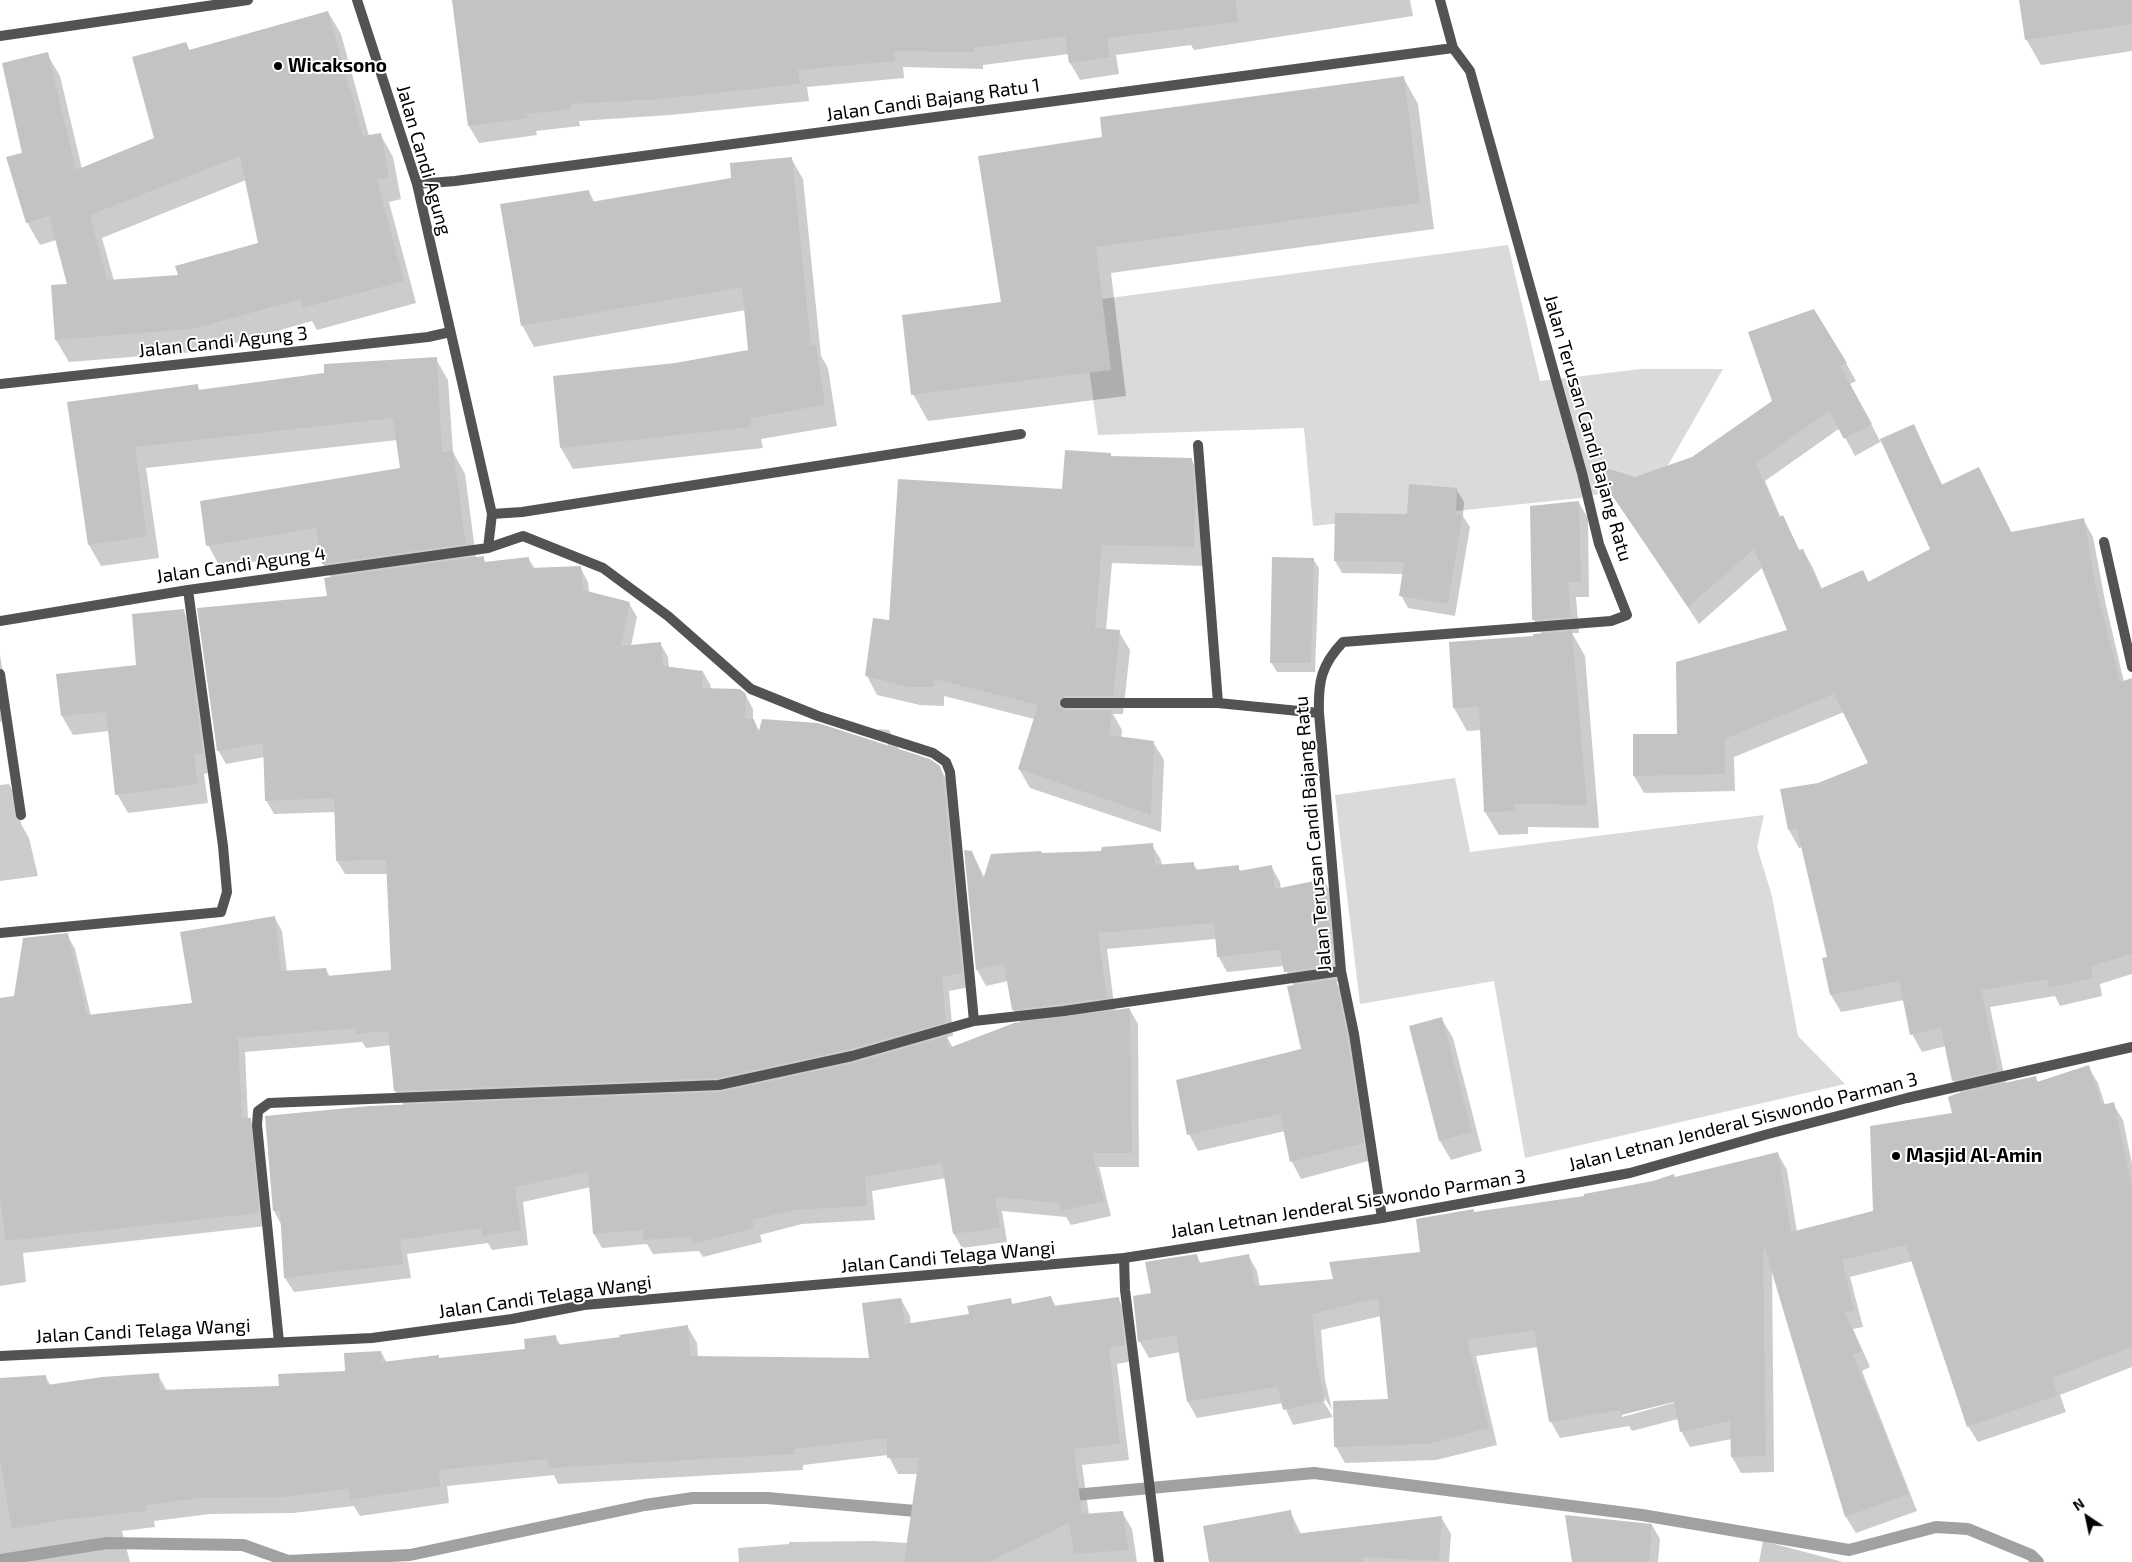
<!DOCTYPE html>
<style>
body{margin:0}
#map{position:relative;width:2132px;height:1562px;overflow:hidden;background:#fff;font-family:"Exo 2",sans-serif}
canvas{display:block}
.north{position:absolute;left:2062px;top:1492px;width:50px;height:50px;-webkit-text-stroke:4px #fff;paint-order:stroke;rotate:326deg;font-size:14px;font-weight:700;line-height:20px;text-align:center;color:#000}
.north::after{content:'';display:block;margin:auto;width:18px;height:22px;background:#000;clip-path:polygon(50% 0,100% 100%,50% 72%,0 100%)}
</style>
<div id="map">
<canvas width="2132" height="1562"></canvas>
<div class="north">N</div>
</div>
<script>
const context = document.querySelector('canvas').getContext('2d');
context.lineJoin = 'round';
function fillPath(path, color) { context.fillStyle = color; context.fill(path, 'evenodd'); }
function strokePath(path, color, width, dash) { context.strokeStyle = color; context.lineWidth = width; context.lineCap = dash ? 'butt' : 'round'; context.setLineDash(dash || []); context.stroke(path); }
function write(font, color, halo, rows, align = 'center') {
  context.font = font + ' "Exo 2",sans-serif'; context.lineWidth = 4; context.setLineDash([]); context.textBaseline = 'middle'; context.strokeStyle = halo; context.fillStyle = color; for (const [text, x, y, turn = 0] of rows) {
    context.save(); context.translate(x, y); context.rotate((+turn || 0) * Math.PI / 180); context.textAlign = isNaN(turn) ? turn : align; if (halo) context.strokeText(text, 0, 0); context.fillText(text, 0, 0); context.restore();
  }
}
fillPath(new Path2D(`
 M 1508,245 L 1540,381 L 1641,369 L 1723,369 L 1659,481 L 1580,498 L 1313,526 L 1304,428 L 1098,435 L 1080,302 Z
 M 1455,778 L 1470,852 L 1764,815 L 1757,847 L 1772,896 L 1798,1036 L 1845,1084 L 1525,1158 L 1494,981 L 1360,1004 L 1335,795 Z`), '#dadada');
fillPath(new Path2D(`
 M 453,0 L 1410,0 L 1413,16 L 1194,50 L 1191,45 L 1116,55 L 1119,74 L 1080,80 L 1070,63 L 1069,54 L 983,65 L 983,69 L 903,67 L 904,78 L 807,87 L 809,101 L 670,115 L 579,121 L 580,126 L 536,131 L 537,135 L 479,143 L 469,126 Z
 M 2020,0 L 2132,0 L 2132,51 L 2041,65 L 2026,39 Z
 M 328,12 L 341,34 L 369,136 L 380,134 L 393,157 L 401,199 L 389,202 L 416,303 L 317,330 L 312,321 L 207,351 L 69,362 L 56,340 L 68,285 L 56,240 L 40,245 L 27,222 L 24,153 L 47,54 L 60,76 L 82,169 L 156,139 L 186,43 L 190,51 ZM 246,180 L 259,244 L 180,276 L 114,281 L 102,238 Z
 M 1403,77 L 1418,104 L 1434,229 L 1111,273 L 1126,396 L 928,421 L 913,394 L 1003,304 L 1104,138 Z
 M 791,158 L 803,179 L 821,356 L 828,368 L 837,426 L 761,439 L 763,448 L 573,469 L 561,448 L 554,377 L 675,364 L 750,352 L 746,310 L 534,347 L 522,325 L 589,192 L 595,203 L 733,180 Z
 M 1750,333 L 1846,363 L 1856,381 L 1850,384 L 1880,441 L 1914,426 L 1943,486 L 1978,468 L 2012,533 L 2083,519 L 2093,537 L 2105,601 L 2124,682 L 2132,679 L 2132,974 L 2100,984 L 2102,996 L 2060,1006 L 2055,996 L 1990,1007 L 2006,1084 L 2035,1077 L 2038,1082 L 2088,1067 L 2098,1083 L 2105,1105 L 2113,1104 L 2123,1120 L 2132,1164 L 2132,1367 L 2060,1395 L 2066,1412 L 1978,1442 L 1968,1426 L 1913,1261 L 1850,1277 L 1863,1327 L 1853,1329 L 1870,1367 L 1862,1371 L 1917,1511 L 1856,1533 L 1846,1517 L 1772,1267 L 1774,1472 L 1741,1473 L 1732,1457 L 1732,1439 L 1690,1447 L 1681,1431 L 1678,1419 L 1632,1431 L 1629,1426 L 1560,1438 L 1551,1422 L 1538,1347 L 1476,1356 L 1497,1445 L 1436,1460 L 1345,1463 L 1336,1447 L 1389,1400 L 1381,1316 L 1321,1330 L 1325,1380 L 1332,1410 L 1323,1395 L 1320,1396 L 1333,1417 L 1293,1425 L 1283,1403 L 1197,1418 L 1188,1402 L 1180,1352 L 1149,1358 L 1140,1342 L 1134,1297 L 1152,1294 L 1196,1255 L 1201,1264 L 1248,1255 L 1257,1271 L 1260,1287 L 1334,1280 L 1421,1253 L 1473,1210 L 1475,1213 L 1586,1198 L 1778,1154 L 1787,1170 L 1797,1232 L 1874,1211 L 1953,1114 L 1961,1094 L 1953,1080 L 1946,1046 L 1922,1052 L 1912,1034 L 1904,1000 L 1841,1012 L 1831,995 L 1828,958 L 1802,847 L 1799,848 L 1789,830 L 1782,790 L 1818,784 L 1870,764 L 1844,712 L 1734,757 L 1735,791 L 1644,793 L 1634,776 L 1789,631 L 1763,567 L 1699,624 L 1593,465 L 1635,478 L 1693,458 L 1773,401 ZM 1840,428 L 1855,456 L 1882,441 L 1931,549 L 1869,583 L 1863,571 L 1822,589 L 1813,568 L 1803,550 L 1800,551 L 1781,518 L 1765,481 ZM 1680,1399 L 1680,1401 L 1622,1417 L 1622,1414 Z
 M 436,359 L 448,380 L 453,452 L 465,474 L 476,558 L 483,557 L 486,563 L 528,558 L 535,569 L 580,567 L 588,582 L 589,593 L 629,603 L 637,617 L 631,646 L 660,643 L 668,657 L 669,668 L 703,672 L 711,686 L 710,690 L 745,694 L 753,709 L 753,719 L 760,732 L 889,747 L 878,729 L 889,730 L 900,751 L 939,767 L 948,782 L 970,987 L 949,991 L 953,1036 L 947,1037 L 953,1048 L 1021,1024 L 1013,1009 L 1008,981 L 986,986 L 977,970 L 966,851 L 972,852 L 985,879 L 1042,854 L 1103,853 L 1152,845 L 1161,860 L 1162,866 L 1193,863 L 1198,871 L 1238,867 L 1241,872 L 1271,866 L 1280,882 L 1281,890 L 1324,881 L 1333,896 L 1341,981 L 1336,982 L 1345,997 L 1372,1160 L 1301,1179 L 1292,1162 L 1285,1131 L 1198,1151 L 1189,1134 L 1303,1050 L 1294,986 L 1284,966 L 1227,972 L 1218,956 L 1216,939 L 1107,949 L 1115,1012 L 1130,1010 L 1138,1024 L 1139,1167 L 1099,1167 L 1111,1216 L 1071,1225 L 1066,1217 L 1002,1211 L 1007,1242 L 962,1248 L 954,1234 L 946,1178 L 872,1191 L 875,1220 L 802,1224 L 760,1235 L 762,1242 L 703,1257 L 699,1251 L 653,1254 L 647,1244 L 602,1248 L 594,1234 L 591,1187 L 523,1202 L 528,1245 L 492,1250 L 488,1243 L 407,1254 L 411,1278 L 294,1292 L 285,1278 L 282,1226 L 274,1211 L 404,1106 L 395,1091 L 391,1045 L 366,1048 L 362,1042 L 245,1052 L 248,1119 L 258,1133 L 266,1226 L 23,1253 L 26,1282 L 0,1286 L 0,1081 L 67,935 L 75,949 L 91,1016 L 193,1004 L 275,918 L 282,931 L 287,972 L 326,969 L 330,977 L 392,971 L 388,874 L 345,874 L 337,861 L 336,812 L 274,814 L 266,800 L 265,757 L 226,764 L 218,750 L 328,597 L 331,578 L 323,564 L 321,551 L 220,567 L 208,545 L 401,469 L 397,440 L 146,468 L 159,558 L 101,566 L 89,545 L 68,403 L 197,385 L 200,391 Z
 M 1111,457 L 1191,459 L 1202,478 L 1204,566 L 1112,563 L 1106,630 L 1119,632 L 1130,650 L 1123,714 L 1113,714 L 1122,730 L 1121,738 L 1153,742 L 1164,760 L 1161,832 L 1030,788 L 1019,769 L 1034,719 L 944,696 L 944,706 L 920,705 L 877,695 L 867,676 L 891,622 L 1063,491 Z
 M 1456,489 L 1464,502 L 1463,516 L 1470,527 L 1455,616 L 1408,608 L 1401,595 L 1404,574 L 1342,573 L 1335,561 L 1408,515 Z
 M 1579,503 L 1588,518 L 1589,597 L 1576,597 L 1579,633 L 1572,633 L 1585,656 L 1599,828 L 1528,827 L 1528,834 L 1499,835 L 1485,812 L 1482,730 L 1467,731 L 1454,708 L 1534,638 L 1542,635 L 1534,620 L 1531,507 Z
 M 1313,559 L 1319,568 L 1315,672 L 1277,672 L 1271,662 Z
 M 183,611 L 194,630 L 214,772 L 204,774 L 208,803 L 128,813 L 117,794 L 109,731 L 73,735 L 62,716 L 138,667 Z
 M 0,655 L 5,683 L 5,721 L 0,722 Z
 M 9,784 L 17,799 L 21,824 L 29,838 L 38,876 L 0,881 L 0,785 Z
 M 1441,1018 L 1453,1038 L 1482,1151 L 1451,1160 L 1440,1141 Z
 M 1051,1297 L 1056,1307 L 1118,1299 L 1128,1315 L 1133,1361 L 1117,1364 L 1129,1460 L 1082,1465 L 1089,1515 L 1122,1512 L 1132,1529 L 1137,1562 L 739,1562 L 738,1548 L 789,1544 L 789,1542 L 874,1541 L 908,1543 L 918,1474 L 898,1474 L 888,1455 L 803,1465 L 803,1470 L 558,1484 L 554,1475 L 447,1486 L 449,1503 L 360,1516 L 354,1506 L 293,1513 L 210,1514 L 154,1521 L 155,1527 L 122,1531 L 130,1562 L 0,1562 L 0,1379 L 45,1376 L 51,1386 L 158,1375 L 167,1391 L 280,1387 L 346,1372 L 381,1352 L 387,1363 L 438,1357 L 440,1359 L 526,1350 L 555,1336 L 561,1346 L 621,1338 L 687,1326 L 697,1343 L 698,1357 L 871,1359 L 901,1299 L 910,1316 L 911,1325 L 970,1315 L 1010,1299 L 1013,1305 Z
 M 1290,1511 L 1301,1534 L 1441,1517 L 1451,1534 L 1449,1562 L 1210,1562 Z
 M 1652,1525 L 1660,1539 L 1658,1562 L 1573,1562 Z
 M 1763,1541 L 1843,1562 L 1759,1562 Z`), '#0003');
strokePath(new Path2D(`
 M 1063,1496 L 1314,1473 L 1642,1515 L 1849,1550 L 1936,1527 L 1968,1529 L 2031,1555 L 2038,1562
 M 0,1560 L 107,1543 L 243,1545 L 288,1561 L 410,1555 L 645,1505 L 693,1498 L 767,1498 L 927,1512`), '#a1a1a1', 12);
fillPath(new Path2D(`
 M 452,0 L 1236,0 L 1238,22 L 1107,38 L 1110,57 L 1069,63 L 1065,36 L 974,48 L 974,52 L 894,51 L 895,61 L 798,70 L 800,84 L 660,99 L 570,104 L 571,109 L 527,114 L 528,118 L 468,126 Z
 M 2019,0 L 2132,0 L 2132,24 L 2025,40 Z
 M 328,11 L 363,136 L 381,133 L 389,177 L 377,179 L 404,281 L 303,308 L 301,299 L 193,329 L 55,340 L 51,285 L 67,284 L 49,216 L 26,223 L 6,157 L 22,153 L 2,63 L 48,52 L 76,170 L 154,138 L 132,57 L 186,42 L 189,50 ZM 240,156 L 258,243 L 175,266 L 178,275 L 107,280 L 90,215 Z
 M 1404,76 L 1420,203 L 1096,247 L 1111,370 L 911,395 L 902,315 L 1001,302 L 978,156 L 1102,137 L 1100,117 Z
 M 792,157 L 811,346 L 816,345 L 825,405 L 750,418 L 751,427 L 560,448 L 553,376 L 675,363 L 748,350 L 742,287 L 521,326 L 500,204 L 589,190 L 591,202 L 731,178 L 730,163 Z
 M 1814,309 L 1847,363 L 1840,366 L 1872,424 L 1844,439 L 1829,411 L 1756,463 L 1779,517 L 1783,515 L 1799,550 L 1803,549 L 1820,589 L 1863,570 L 1868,582 L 1930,549 L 1880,439 L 1914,424 L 1941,485 L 1979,467 L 2011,532 L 2084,518 L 2095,583 L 2120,682 L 2132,678 L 2132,954 L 2091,966 L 2093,978 L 2049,988 L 2047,979 L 1981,990 L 1998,1070 L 1952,1081 L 1941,1028 L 1910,1035 L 1899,981 L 1830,995 L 1822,958 L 1827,957 L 1797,829 L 1788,830 L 1780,789 L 1818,783 L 1868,763 L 1834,694 L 1725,739 L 1725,774 L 1633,776 L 1633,734 L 1677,734 L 1676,662 L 1787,630 L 1754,549 L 1688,607 L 1590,463 L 1635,477 L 1692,457 L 1772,401 L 1748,332 Z
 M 437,357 L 442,452 L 453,451 L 466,544 L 322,564 L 316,528 L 206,546 L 200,501 L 400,468 L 393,418 L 135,447 L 147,536 L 88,545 L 67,402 L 198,384 L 198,390 L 324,373 L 324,364 Z
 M 1065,450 L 1111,453 L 1111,456 L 1192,458 L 1195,499 L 1194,547 L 1102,545 L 1095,628 L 1120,630 L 1113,696 L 1065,696 L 1058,703 L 1059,707 L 1065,710 L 1112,710 L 1109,735 L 1154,741 L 1151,815 L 1018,769 L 1038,705 L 934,679 L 934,687 L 909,687 L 865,676 L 873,618 L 889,620 L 898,479 L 1062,489 Z
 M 1409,484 L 1457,488 L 1456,514 L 1463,513 L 1448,604 L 1399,596 L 1404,562 L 1334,561 L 1335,513 L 1407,514 Z
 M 1579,501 L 1581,582 L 1568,582 L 1571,617 L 1532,620 L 1530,506 Z
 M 484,556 L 484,562 L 529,557 L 530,568 L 581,566 L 583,590 L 630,602 L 621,646 L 661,642 L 663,666 L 703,671 L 702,688 L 740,689 L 746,694 L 745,718 L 754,719 L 758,735 L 762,719 L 818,723 L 930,759 L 940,766 L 943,774 L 962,973 L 942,977 L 946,1022 L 850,1049 L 718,1078 L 394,1091 L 388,1031 L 356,1034 L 356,1028 L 238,1038 L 242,1118 L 251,1118 L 259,1213 L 6,1241 L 0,1200 L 0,998 L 14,996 L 23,938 L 68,933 L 87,1015 L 192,1003 L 180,932 L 275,916 L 281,971 L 326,968 L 327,976 L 391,970 L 386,860 L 336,861 L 334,798 L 265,801 L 263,743 L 217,751 L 197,608 L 327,596 L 324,578 Z
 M 1272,557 L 1314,558 L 1311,663 L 1270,663 Z
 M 184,609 L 203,753 L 194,755 L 198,784 L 115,795 L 106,712 L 61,716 L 56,674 L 136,665 L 132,614 Z
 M 1572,631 L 1587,805 L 1515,804 L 1515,811 L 1484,812 L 1479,707 L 1453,708 L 1449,642 L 1533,636 L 1533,634 Z
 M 1153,843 L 1155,865 L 1194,862 L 1194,870 L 1239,865 L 1239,871 L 1272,865 L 1275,889 L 1324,879 L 1332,945 L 1329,946 L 1333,965 L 1284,972 L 1280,950 L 1217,957 L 1214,923 L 1098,933 L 1107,998 L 1012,1010 L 1004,964 L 976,970 L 964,850 L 972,851 L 983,880 L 991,854 L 1041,851 L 1042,853 L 1101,851 L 1102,847 Z
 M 1336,979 L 1347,1035 L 1364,1143 L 1290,1162 L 1280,1114 L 1187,1135 L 1176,1080 L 1301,1049 L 1287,986 Z
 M 1130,1008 L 1132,1153 L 1092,1153 L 1104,1201 L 1061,1211 L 1059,1203 L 995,1197 L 1000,1228 L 953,1234 L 942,1163 L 865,1177 L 867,1206 L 794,1210 L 752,1220 L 754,1228 L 693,1244 L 690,1237 L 643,1240 L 643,1230 L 593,1234 L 588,1172 L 515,1187 L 521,1230 L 482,1236 L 481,1228 L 400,1240 L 403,1264 L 284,1278 L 280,1211 L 273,1211 L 265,1116 L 369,1106 L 720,1092 L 854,1063 L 947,1036 L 949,1048 L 1014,1023 Z
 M 1442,1017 L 1472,1132 L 1439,1141 L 1409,1026 Z
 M 2089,1065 L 2102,1105 L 2114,1102 L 2132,1187 L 2132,1347 L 2052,1378 L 2058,1395 L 1967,1427 L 1906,1245 L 1842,1260 L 1854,1310 L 1845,1313 L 1862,1351 L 1853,1355 L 1909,1494 L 1845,1517 L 1765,1249 L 1763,1249 L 1766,1456 L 1731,1457 L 1730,1421 L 1680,1432 L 1674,1402 L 1621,1415 L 1620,1410 L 1549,1422 L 1534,1330 L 1467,1340 L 1489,1428 L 1427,1444 L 1334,1447 L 1333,1401 L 1388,1399 L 1378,1298 L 1312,1314 L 1317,1363 L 1325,1401 L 1283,1410 L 1278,1387 L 1187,1402 L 1176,1335 L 1138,1342 L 1133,1296 L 1151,1293 L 1145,1262 L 1170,1258 L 1197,1254 L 1199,1263 L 1249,1254 L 1255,1286 L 1333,1279 L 1329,1262 L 1420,1252 L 1416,1219 L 1474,1209 L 1474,1212 L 1584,1196 L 1584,1194 L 1653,1181 L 1674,1174 L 1675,1177 L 1778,1152 L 1791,1232 L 1873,1211 L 1870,1126 L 1952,1113 L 1948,1097 L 1955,1094 L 2036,1076 L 2037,1082 Z
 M 1051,1296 L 1053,1306 L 1119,1297 L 1125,1345 L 1109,1348 L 1120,1444 L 1074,1449 L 1082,1514 L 1123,1511 L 1129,1550 L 1074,1554 L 1069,1523 L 989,1562 L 904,1562 L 919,1458 L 887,1458 L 887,1438 L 794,1449 L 794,1454 L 548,1468 L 547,1459 L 439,1470 L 440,1486 L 350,1500 L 348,1489 L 283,1497 L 200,1498 L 146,1505 L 146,1511 L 62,1520 L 12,1529 L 0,1460 L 0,1378 L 46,1375 L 47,1385 L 102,1377 L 159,1373 L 160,1390 L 279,1386 L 278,1374 L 345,1371 L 344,1353 L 381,1351 L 382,1362 L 439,1355 L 439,1358 L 525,1349 L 524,1339 L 556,1335 L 557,1345 L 620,1337 L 619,1335 L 688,1325 L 690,1356 L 869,1358 L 862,1303 L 901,1298 L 905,1324 L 969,1314 L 967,1306 L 1011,1298 L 1012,1304 Z
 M 1291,1510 L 1295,1534 L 1442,1516 L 1439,1561 L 1363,1557 L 1363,1562 L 1209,1562 L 1203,1526 Z
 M 1565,1515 L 1652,1524 L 1649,1562 L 1572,1562 Z`), '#c3c3c3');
strokePath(new Path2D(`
 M 357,0 L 417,184 L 492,514 L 488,548
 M 0,36 L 248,0
 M 417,184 L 455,181 L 1453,48
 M 0,384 L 428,337 L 450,332
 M 1198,445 L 1218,703
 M 492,514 L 522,512 L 1021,434
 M 2104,542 L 2132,667
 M 0,621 L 188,590 L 488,548 L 523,536 L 603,568 L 668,616 L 751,689 L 818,716 L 933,753 L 946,762 L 950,772 L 974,1021
 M 0,674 L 21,815
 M 1065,703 L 1218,703 L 1319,713
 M 0,933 L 221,912 L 227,892 L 223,846 L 188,590
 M 1382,1218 L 1354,1034 L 1341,971 L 1319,713 C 1318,682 1321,665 1343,642 L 1611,621 L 1627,615 L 1599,544 L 1582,473 L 1470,71 L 1453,48 L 1440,0
 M 1124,1258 L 1125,1290 L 1159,1562
 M 279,1342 L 257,1125 L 258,1111 L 269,1103 L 719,1085 L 852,1056 L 974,1021 L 1064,1011 L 1341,971`), '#535353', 10);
strokePath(new Path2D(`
 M 0,1356 L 372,1338 L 512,1319 L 584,1305 L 1124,1258 L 1382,1218 L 1630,1173 L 1768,1134 L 1907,1098 L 2132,1047`), '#535353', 10);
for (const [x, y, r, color] of [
 [278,66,5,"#000"],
 [1896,1156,5,"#000"]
]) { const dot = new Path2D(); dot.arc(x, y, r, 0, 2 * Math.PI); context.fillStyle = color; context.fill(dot); strokePath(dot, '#fff', 2); }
write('bold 19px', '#000', '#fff', [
 ["Wicaksono",288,66],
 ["Masjid Al-Amin",1906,1156]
], 'left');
write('19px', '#000', '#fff', [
 ["Jalan Candi Bajang Ratu 1",933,100,-8],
 ["Jalan Candi Agung",424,160,74],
 ["Jalan Candi Agung 3",223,342,-6],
 ["Jalan Terusan Candi Bajang Ratu",1588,428,74],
 ["Jalan Candi Agung 4",241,565,-8],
 ["Jalan Terusan Candi Bajang Ratu",1313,834,-95],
 ["Jalan Letnan Jenderal Siswondo Parman 3",1743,1122,-14],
 ["Jalan Letnan Jenderal Siswondo Parman 3",1348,1204,-9],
 ["Jalan Candi Telaga Wangi",948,1257,-5],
 ["Jalan Candi Telaga Wangi",545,1297,-8],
 ["Jalan Candi Telaga Wangi",143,1331,-3]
]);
</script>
